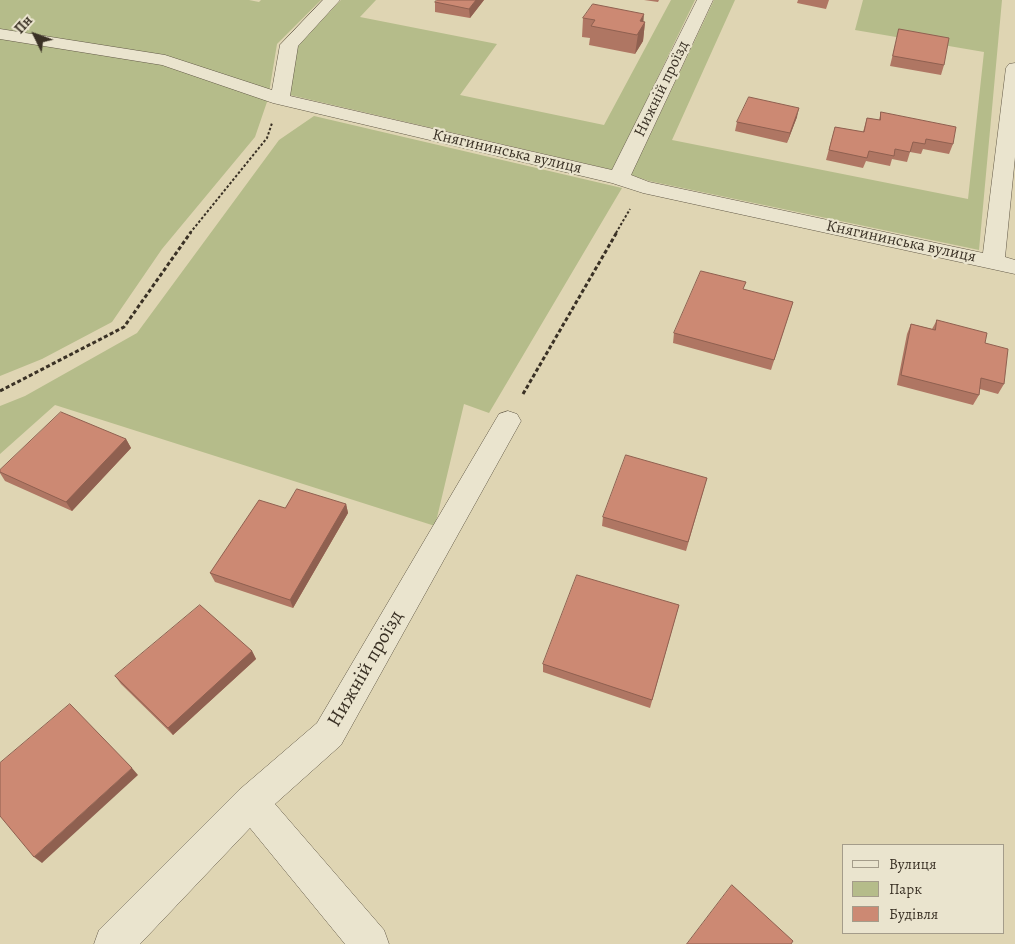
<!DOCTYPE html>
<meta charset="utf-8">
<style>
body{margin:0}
#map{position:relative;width:1015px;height:944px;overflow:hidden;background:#dfd5b3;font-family:Alegreya,serif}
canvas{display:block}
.legend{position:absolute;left:842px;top:844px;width:162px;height:90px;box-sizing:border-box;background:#eae4ce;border:1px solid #a49c8a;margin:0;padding:6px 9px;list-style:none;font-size:15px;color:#3a3125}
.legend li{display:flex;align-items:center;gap:10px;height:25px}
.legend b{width:25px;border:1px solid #a49c8a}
.north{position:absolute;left:10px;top:10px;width:50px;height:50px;-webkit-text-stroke:4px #eae4ce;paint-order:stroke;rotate:312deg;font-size:14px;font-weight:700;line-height:20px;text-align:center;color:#3a3125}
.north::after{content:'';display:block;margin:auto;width:18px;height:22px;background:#3a3125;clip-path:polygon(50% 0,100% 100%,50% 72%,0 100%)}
</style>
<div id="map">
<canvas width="1015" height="944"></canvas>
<ul class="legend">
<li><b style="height:6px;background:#eae4ce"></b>Вулиця</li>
<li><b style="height:14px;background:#b5bc8a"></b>Парк</li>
<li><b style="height:14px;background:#cc8973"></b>Будівля</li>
</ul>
<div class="north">Пн</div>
</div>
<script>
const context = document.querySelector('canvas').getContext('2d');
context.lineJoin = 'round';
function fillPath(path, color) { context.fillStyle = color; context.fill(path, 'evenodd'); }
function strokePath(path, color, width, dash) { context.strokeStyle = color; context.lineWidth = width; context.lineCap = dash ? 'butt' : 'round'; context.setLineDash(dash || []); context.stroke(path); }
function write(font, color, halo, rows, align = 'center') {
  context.font = font + ' Alegreya,serif'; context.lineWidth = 4.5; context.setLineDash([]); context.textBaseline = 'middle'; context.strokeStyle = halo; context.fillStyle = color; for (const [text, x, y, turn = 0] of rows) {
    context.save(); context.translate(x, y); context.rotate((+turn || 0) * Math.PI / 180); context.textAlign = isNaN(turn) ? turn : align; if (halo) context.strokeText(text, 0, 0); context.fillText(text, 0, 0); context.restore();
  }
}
fillPath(new Path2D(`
 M 0,0 L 249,0 L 259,2 L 261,0 L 321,0 L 277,44 L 268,99 L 255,137 L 162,249 L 112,322 L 42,359 L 0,376 Z
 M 341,0 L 376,0 L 360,17 L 497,44 L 460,95 L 604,125 L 671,0 L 695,0 L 613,170 L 290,95 L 297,46 Z
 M 714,0 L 735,0 L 672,140 L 968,199 L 984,52 L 855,30 L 863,0 L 1002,0 L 979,250 L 649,181 L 631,175 Z
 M 314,116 L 622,188 L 489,413 L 464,404 L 435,526 L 55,405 L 0,454 L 0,406 L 25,396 L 137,333 L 279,140 Z`), '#b5bc8a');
const minor = new Path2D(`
 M 323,0 L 340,0 L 298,46 L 290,96 L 612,170 L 697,0 L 713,0 L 631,175 L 649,182 L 983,253 L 1006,68 L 1009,64 L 1015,63 L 1015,157 L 1005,257 L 1015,260 L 1015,274 L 643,193 L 612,183 L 273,103 L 162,65 L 0,39 L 0,29 L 165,55 L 272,90 L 280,45 Z
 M 508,411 L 517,414 L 521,421 L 341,745 L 275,804 L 384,930 L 389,944 L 345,944 L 250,828 L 140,944 L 94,944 L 99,930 L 239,790 L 317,723 L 499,414 Z`);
strokePath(minor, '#635a48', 1);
strokePath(new Path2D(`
 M 190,233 L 267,138 L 272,123
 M 616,233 L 630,209`), '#3a3125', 2, [2.5, 2]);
strokePath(new Path2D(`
 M 0,391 L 124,327 L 191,232
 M 523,394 L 617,232`), '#3a3125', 3, [4, 2.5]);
fillPath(minor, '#eae4ce');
fillPath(new Path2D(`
 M 484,0 L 470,18 L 435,12 L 435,2 Z
 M 644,0 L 659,0 L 658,2 Z
 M 798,0 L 829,0 L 826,9 L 797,3 Z
 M 583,18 L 645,22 L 643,41 L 635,54 L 589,45 L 590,38 L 582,37 Z
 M 899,29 L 944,65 L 941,75 L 890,66 Z
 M 881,112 L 953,144 L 949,154 L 923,149 L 921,154 L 910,152 L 907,162 L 892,159 L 890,166 L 866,161 L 863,168 L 826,160 L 835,127 L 863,132 L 867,118 L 879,120 Z
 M 797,117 L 787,143 L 735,131 L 737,122 Z
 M 744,290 L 793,302 L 771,370 L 673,343 L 674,333 Z
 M 937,320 L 985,343 L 1004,384 L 998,394 L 980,389 L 979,395 L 973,405 L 897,385 L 907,334 L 911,324 L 932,329 Z
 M 126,439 L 131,448 L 72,511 L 5,481 L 0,473 L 0,470 Z
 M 707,478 L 686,551 L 602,526 L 603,517 Z
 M 346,504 L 348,513 L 293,608 L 215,582 L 210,573 L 285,508 Z
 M 679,605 L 650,708 L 543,672 L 543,664 Z
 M 252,651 L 256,659 L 173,735 L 121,684 L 115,676 Z`), '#af7663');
fillPath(new Path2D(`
 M 476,0 L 484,0 L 470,18 L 469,9 Z
 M 644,14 L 643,27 L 645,22 L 643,41 L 635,54 L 640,21 Z
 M 799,108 L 797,117 L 787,143 L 790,133 Z
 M 126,439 L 131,448 L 72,511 L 66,502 Z
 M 346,504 L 348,513 L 293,608 L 290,600 Z
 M 252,651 L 256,659 L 173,735 L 168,728 Z
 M 132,768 L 138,775 L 42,863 L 34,857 Z`), '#8f6050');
const building = new Path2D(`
 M 437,0 L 476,0 L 469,9 L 435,2 Z
 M 593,4 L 644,14 L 640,21 L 645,22 L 637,35 L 591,26 L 595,20 L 583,18 Z
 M 899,29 L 949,38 L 944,65 L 893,56 Z
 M 749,97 L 799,108 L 790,133 L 737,122 Z
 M 881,112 L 956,127 L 953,144 L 926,139 L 925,144 L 913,142 L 910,152 L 895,149 L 894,156 L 869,151 L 867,158 L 829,150 L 835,127 L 864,132 L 867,118 L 880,120 Z
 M 701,271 L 746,282 L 743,289 L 793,302 L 774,360 L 674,333 Z
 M 937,320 L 987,333 L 985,343 L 1008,349 L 1004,384 L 981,378 L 979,395 L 901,375 L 911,324 L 935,330 Z
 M 61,412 L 126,439 L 66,502 L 0,472 L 0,470 Z
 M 626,455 L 707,478 L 688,542 L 603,517 Z
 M 297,489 L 346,504 L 290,600 L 210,573 L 259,500 L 285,508 Z
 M 577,575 L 679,605 L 652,700 L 543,664 Z
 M 200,605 L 252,651 L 168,728 L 115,676 Z
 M 70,704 L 132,768 L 34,857 L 0,816 L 0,763 Z
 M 732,885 L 793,941 L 791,944 L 687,944 Z`);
fillPath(building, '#cc8973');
strokePath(building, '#8f6050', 1);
write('16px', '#3a3125', '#eae4ce', [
 ["Нижній проїзд",662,89,-64],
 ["Княгининська вулиця",507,152,13],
 ["Княгининська вулиця",901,242,12]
]);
write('20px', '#3a3125', '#eae4ce', [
 ["Нижній проїзд",366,669,-60]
]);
</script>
